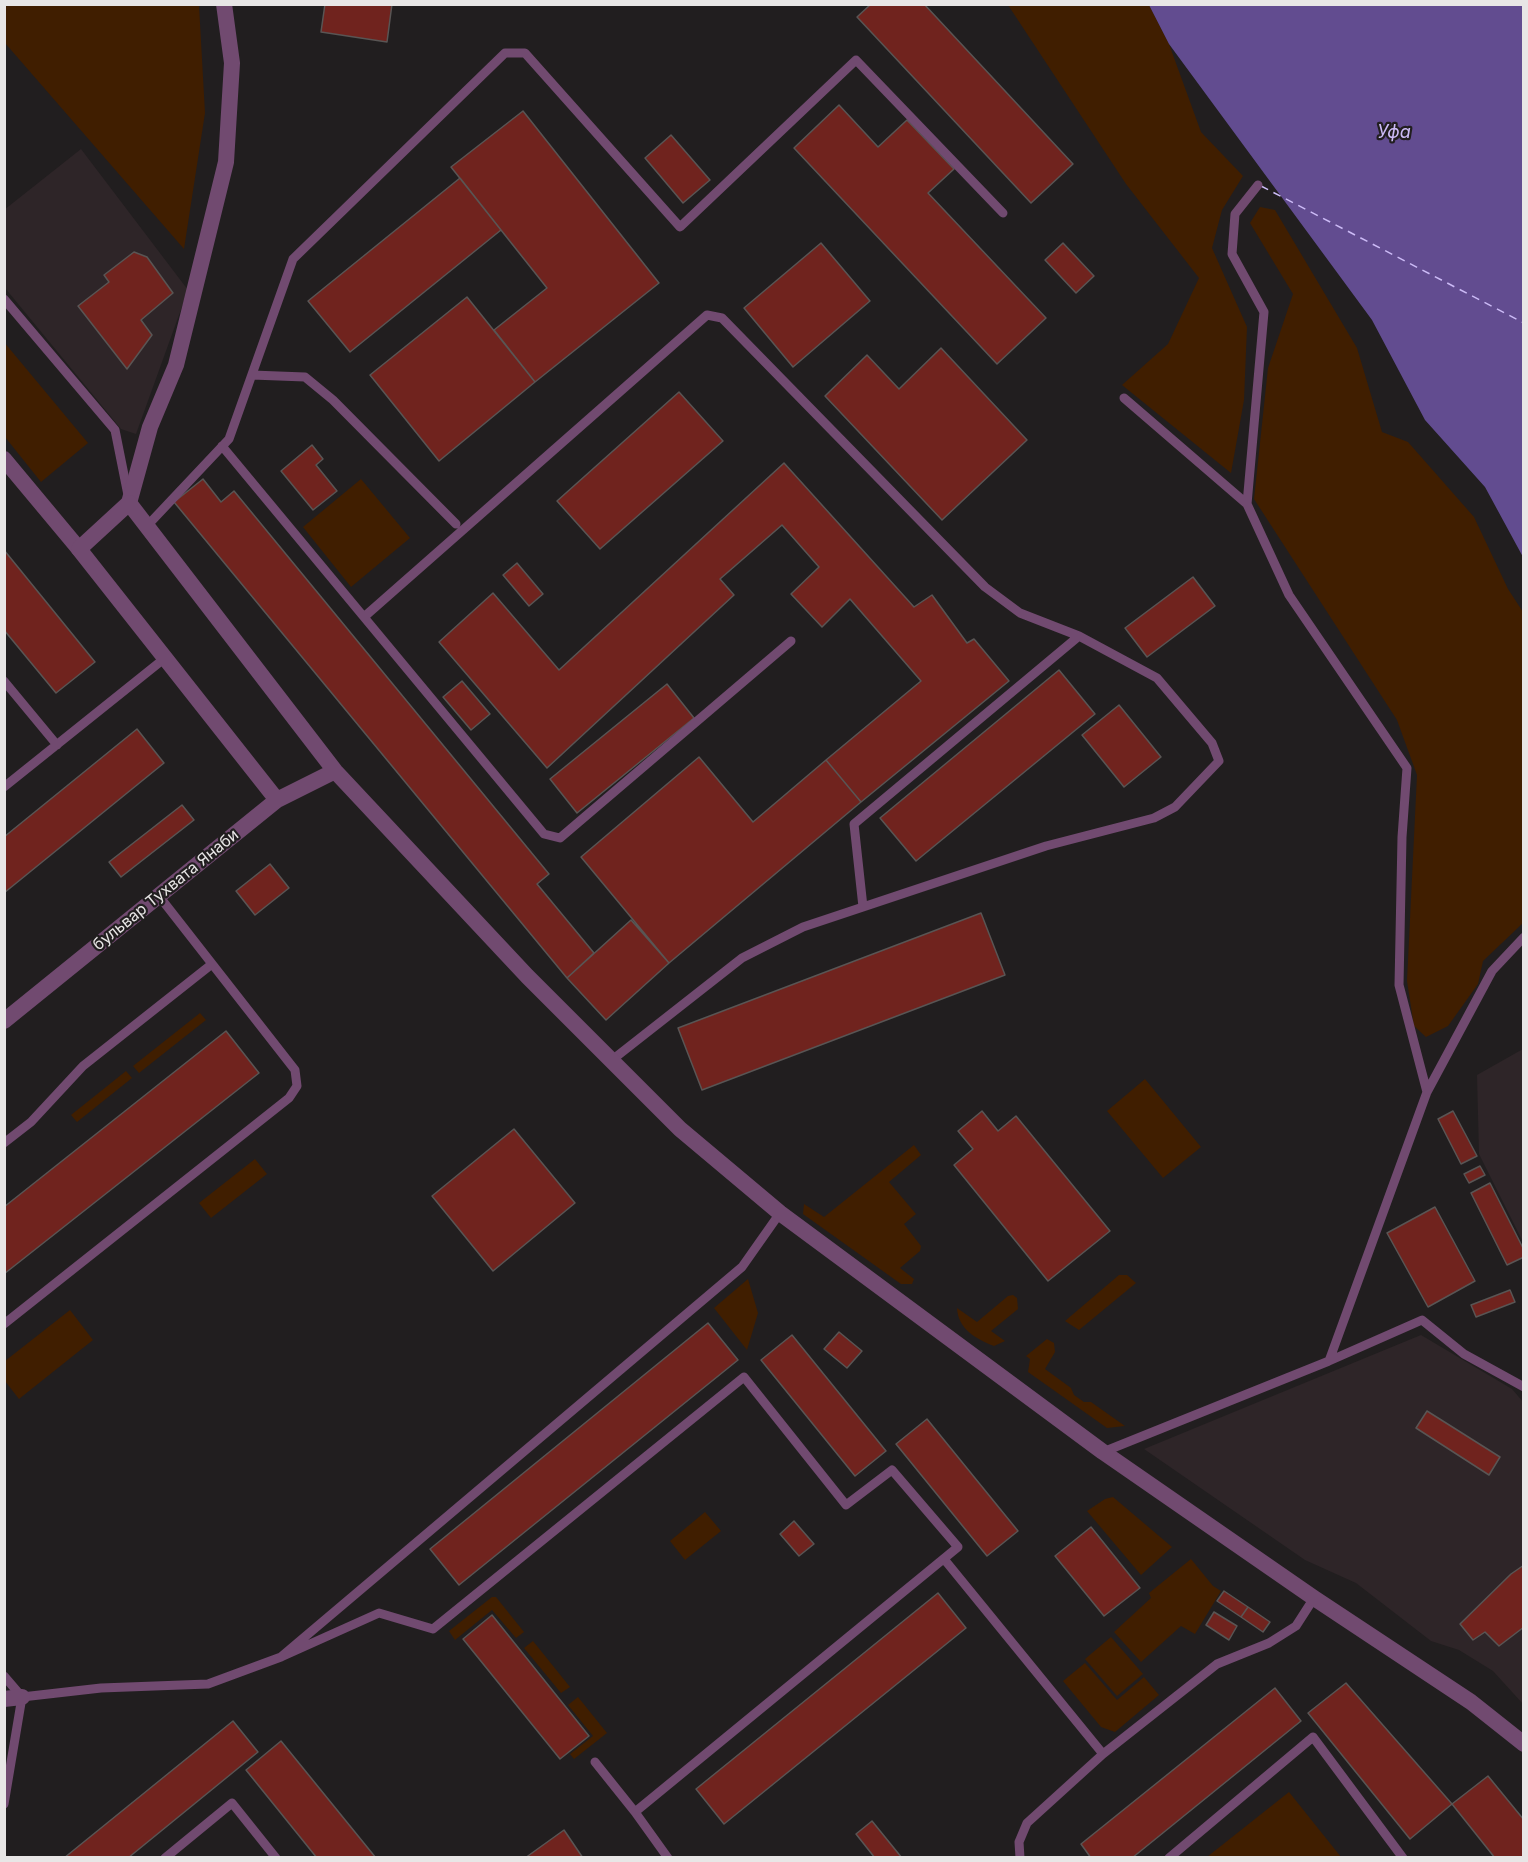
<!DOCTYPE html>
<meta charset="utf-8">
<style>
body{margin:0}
#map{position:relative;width:1528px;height:1862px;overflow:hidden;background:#211e1f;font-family:Inter,sans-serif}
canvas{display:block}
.frame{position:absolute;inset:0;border:6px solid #e8e6e6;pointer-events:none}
</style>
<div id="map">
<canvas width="1528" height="1862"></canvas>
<div class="frame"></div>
</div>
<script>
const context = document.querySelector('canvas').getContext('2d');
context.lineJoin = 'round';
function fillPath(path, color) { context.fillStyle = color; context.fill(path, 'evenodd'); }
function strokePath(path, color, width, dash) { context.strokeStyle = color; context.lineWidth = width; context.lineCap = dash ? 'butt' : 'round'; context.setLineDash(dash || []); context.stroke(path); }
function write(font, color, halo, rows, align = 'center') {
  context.font = font + ' Inter,sans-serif'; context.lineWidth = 4.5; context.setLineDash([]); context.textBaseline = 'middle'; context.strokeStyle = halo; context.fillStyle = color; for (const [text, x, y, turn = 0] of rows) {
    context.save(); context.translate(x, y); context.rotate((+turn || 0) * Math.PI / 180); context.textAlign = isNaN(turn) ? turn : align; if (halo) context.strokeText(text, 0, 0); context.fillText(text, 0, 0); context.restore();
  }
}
fillPath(new Path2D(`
 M 81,149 L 188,290 L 136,434 L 121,429 L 5,288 L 4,210 Z
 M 1523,1049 L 1523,1242 L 1479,1154 L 1477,1075 Z
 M 1421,1335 L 1512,1389 L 1524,1403 L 1523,1704 L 1493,1671 L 1459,1650 L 1431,1641 L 1356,1583 L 1305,1560 L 1144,1449 Z`), '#2e2528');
fillPath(new Path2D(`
 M 4,5 L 199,5 L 205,113 L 184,249 L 5,43 Z
 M 1008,5 L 1149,5 L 1169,44 L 1201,132 L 1243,176 L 1222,210 L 1212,248 L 1247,327 L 1244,400 L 1231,473 L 1122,385 L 1168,344 L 1199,278 L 1126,184 Z
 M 1260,207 L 1275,210 L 1357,348 L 1382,432 L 1408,442 L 1474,517 L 1508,589 L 1523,612 L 1523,923 L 1483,961 L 1478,984 L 1448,1026 L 1426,1037 L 1414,1026 L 1407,981 L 1417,775 L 1397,720 L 1254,499 L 1268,368 L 1293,294 L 1250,223 Z
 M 4,342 L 88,443 L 41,482 L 5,437 Z
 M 361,479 L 410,538 L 351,587 L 303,527 Z
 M 200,1013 L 206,1020 L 139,1073 L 133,1066 Z
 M 126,1071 L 132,1078 L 77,1122 L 71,1115 Z
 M 1145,1079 L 1201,1147 L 1163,1178 L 1107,1111 Z
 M 914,1145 L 921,1155 L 889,1182 L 916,1214 L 904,1224 L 921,1246 L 920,1251 L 900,1268 L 914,1279 L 912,1284 L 901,1284 L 803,1214 L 804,1204 L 824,1217 Z
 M 255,1159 L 267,1174 L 211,1218 L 199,1203 Z
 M 1119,1275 L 1127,1275 L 1136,1283 L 1079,1330 L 1065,1321 Z
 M 748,1279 L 758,1313 L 747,1350 L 714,1308 Z
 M 1013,1295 L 1017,1298 L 1018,1309 L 991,1331 L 1005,1341 L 994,1346 C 976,1339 958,1329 957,1308 L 977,1322 L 1008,1296 Z
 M 70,1310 L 93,1340 L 19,1399 L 5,1381 L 5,1361 Z
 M 1047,1339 L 1054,1343 L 1055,1352 L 1045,1369 L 1071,1388 L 1074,1395 L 1084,1402 L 1091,1402 L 1125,1426 L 1107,1428 L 1028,1372 L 1030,1359 L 1026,1356 Z
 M 1113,1497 L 1172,1547 L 1141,1575 L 1087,1511 L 1105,1499 Z
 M 705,1512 L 721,1531 L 685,1560 L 670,1541 Z
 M 1191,1559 L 1213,1586 L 1221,1591 L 1195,1634 L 1181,1626 L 1141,1662 L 1114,1632 L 1151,1598 L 1149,1593 Z
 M 492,1597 L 496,1597 L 524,1632 L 516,1638 L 492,1610 L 455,1640 L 449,1631 Z
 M 1111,1637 L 1143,1674 L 1117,1696 L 1085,1659 Z
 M 533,1641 L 570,1687 L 561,1693 L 524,1648 Z
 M 1085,1663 L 1117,1700 L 1144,1677 L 1159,1695 L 1115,1732 L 1101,1727 L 1063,1681 Z
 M 578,1697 L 607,1733 L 574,1759 L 570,1754 L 593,1736 L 568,1705 Z
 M 1289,1792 L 1341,1857 L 1207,1857 Z`), '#401e00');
fillPath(new Path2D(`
 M 1149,5 L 1523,5 L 1523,557 L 1485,487 L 1425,420 L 1372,320 L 1169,44 Z`), '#624c90');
strokePath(new Path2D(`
 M 1261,186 L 1524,323`), '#ccbbf6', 1.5, [8, 6]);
const building = new Path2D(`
 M 325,4 L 392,4 L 387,42 L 321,32 Z
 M 871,4 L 924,4 L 1073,164 L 1031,203 L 857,17 Z
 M 839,105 L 878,147 L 907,120 L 954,169 L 928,193 L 1046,318 L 997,364 L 794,148 Z
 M 523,111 L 659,283 L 535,382 L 494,330 L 547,288 L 451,167 Z
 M 671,135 L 710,180 L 683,203 L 645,158 Z
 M 460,178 L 501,230 L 350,352 L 308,301 Z
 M 821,243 L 870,301 L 793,367 L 744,308 Z
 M 1063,243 L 1094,276 L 1076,293 L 1045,260 Z
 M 134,252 L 147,257 L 173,293 L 141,320 L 152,335 L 127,369 L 78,306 L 109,282 L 104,275 Z
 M 467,297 L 535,382 L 439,461 L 370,375 Z
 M 941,348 L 1027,440 L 942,520 L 825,396 L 867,355 L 899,389 Z
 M 679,392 L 723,441 L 600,549 L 557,501 Z
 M 312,445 L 323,459 L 316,465 L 337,491 L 313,510 L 281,471 Z
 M 784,463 L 914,607 L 932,595 L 967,643 L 974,639 L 1009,681 L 861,802 L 826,760 L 921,681 L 850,599 L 822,627 L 791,594 L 819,567 L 782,525 L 720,579 L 734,595 L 547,768 L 439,642 L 493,593 L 559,670 Z
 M 203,479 L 221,502 L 234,491 L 549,874 L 537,884 L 594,953 L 567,978 L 174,502 Z
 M 4,550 L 95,662 L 56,693 L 4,630 Z
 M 517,563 L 543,594 L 529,606 L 503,575 Z
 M 1193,577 L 1215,606 L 1147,657 L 1125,628 Z
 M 1059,670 L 1095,714 L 916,861 L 880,818 Z
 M 462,681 L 490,714 L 471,730 L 443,697 Z
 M 667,684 L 694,718 L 577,813 L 550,779 Z
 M 1119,705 L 1161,757 L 1124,787 L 1082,735 Z
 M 137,729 L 164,763 L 4,893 L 4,837 Z
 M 699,757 L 753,822 L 826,760 L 861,802 L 669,963 L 581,857 Z
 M 182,805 L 194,820 L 121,877 L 109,862 Z
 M 270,864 L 289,888 L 255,915 L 236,891 Z
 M 981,913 L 1005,975 L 702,1090 L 678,1028 Z
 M 631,920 L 669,963 L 606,1020 L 567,978 Z
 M 226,1031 L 259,1073 L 4,1274 L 4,1207 Z
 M 982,1111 L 998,1131 L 1016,1116 L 1110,1231 L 1048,1281 L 954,1165 L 973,1149 L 958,1131 Z
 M 1453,1111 L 1477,1156 L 1461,1164 L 1438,1119 Z
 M 514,1129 L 575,1203 L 493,1271 L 432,1196 Z
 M 1480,1166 L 1485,1175 L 1469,1183 L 1464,1174 Z
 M 1490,1183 L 1524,1250 L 1524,1257 L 1507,1265 L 1471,1193 Z
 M 1435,1207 L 1475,1281 L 1428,1307 L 1387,1233 Z
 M 1510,1290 L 1515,1302 L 1476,1317 L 1471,1305 Z
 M 708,1323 L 738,1360 L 459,1585 L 430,1549 Z
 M 839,1332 L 862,1351 L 847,1368 L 824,1349 Z
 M 792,1335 L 886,1451 L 855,1476 L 761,1360 Z
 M 1427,1411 L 1500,1457 L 1489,1475 L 1416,1428 Z
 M 927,1419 L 1018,1531 L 987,1556 L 896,1444 Z
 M 794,1521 L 814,1544 L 799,1556 L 780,1534 Z
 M 1091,1527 L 1140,1588 L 1104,1616 L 1055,1556 Z
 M 1524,1565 L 1524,1627 L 1499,1646 L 1485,1632 L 1473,1640 L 1460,1624 L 1511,1574 Z
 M 1224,1591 L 1248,1607 L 1241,1617 L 1217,1601 Z
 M 938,1593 L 966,1628 L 724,1824 L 696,1789 Z
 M 1248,1607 L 1270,1622 L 1263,1632 L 1241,1617 Z
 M 1214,1612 L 1237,1626 L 1229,1640 L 1206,1625 Z
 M 492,1615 L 589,1736 L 560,1759 L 463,1639 Z
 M 1346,1683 L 1452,1804 L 1410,1839 L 1308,1713 Z
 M 1275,1688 L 1301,1721 L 1132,1858 L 1091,1858 L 1081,1844 Z
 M 233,1721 L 258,1752 L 128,1858 L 64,1858 Z
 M 281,1741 L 376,1858 L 317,1858 L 246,1770 Z
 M 1488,1776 L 1524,1820 L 1524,1858 L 1495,1858 L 1452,1804 Z
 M 872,1821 L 902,1858 L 875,1858 L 856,1834 Z
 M 564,1830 L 583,1858 L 525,1858 Z`);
fillPath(building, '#70231e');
strokePath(building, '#595554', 1.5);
strokePath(new Path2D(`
 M 1258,185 L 1235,214 L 1232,254 L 1264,312 L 1247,504 L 1289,595 L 1407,768 L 1402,837 L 1399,985 L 1427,1092 L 1329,1361
 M 4,299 L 115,430 L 128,495
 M 252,375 L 305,377 L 333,400 L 456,524
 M 1124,398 L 1247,504
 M 222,446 L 544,834 L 560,838 L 791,641
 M 147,526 L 229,439 L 293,259 L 505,53 L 525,53 L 680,227 L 856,60 L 1003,213
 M 364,617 L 707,315 L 722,318 L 985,587 L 1020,613 L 1079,636 L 1157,678 L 1212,743 L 1219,761 L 1175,807 L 1154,818 L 1046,846 L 803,927 L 742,958 L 612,1060
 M 4,681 L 57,745
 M 4,787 L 165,658
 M 863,907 L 854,824 L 1079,636
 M 1427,1092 L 1492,971 L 1524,937
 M 4,1143 L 31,1122 L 83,1066 L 212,964
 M 4,1324 L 289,1098 L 297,1086 L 295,1070 L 159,896
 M 1103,1452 L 1329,1361 L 1422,1320 L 1464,1354 L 1524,1387
 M 944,1559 L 1103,1754
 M 281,1657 L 379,1613 L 433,1629 L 744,1377 L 846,1505 L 892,1470 L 958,1547 L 635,1812 L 668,1858
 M 4,1676 L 22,1697 L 101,1688 L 208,1684 L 281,1657 L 742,1267 L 780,1213
 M 595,1762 L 635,1812
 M 4,1804 L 22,1697
 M 165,1858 L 232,1803 L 276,1858
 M 1020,1858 L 1019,1842 L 1027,1823 L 1103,1754 L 1217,1664 L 1269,1643 L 1296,1626 L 1314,1598
 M 1169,1858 L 1313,1737 L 1403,1858`), '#714a70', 9);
strokePath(new Path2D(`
 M 4,459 L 79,549
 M 129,503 L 150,427 L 176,365 L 226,162 L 232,63 L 224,4
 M 4,1699 L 22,1697`), '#714a70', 16);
strokePath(new Path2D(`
 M 277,800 L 79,549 L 129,503 L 335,771 L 527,976 L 680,1129 L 780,1213 L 1103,1452 L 1314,1598 L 1471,1702 L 1524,1744
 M 4,1021 L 277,800 L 335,771`), '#714a70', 16);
write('16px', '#e8e6e6', '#211e1f', [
 ["бульвар Тухвата Янаби",166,890,-39]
]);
write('italic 18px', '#ccbbf6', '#211e1f', [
 ["Уфа",1394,133]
]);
</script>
